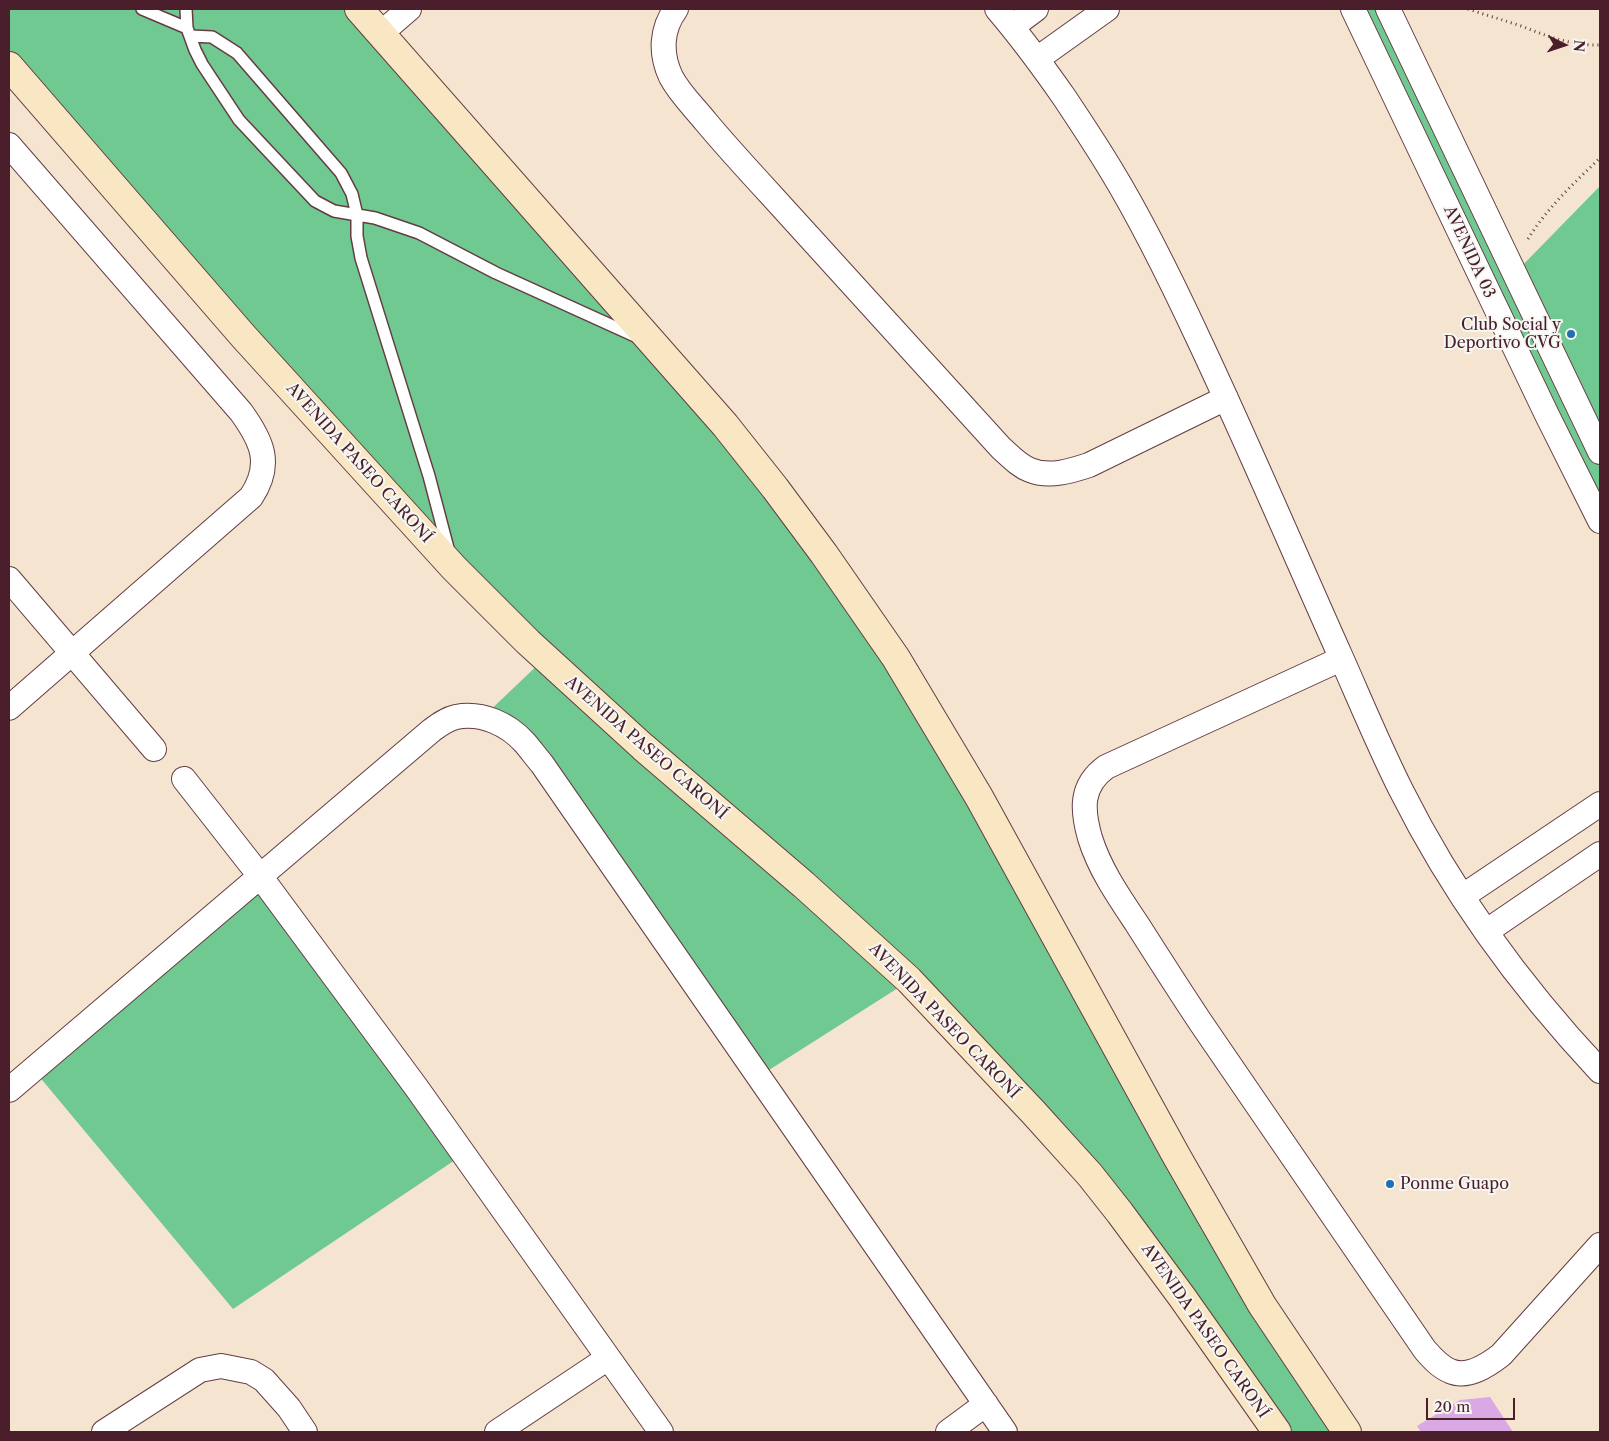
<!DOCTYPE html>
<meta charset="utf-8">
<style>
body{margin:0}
#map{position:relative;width:1609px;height:1441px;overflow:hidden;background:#f5e4cf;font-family:"Libre Caslon Text",serif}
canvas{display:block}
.frame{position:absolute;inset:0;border:10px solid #4a1f2b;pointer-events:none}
.north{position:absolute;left:1539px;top:20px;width:50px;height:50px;-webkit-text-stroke:4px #f6f6f2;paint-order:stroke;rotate:94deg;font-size:14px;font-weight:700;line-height:20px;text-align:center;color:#4a1f2b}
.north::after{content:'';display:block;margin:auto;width:18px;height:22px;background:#4a1f2b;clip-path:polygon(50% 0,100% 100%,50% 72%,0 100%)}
.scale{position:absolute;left:1426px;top:1398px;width:89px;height:22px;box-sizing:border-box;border:2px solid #4a1f2b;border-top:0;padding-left:6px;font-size:15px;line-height:18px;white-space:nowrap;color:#4a1f2b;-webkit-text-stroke:4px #f6f6f2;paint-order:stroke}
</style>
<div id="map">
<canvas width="1609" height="1441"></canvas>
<div class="frame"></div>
<div class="north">N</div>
<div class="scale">20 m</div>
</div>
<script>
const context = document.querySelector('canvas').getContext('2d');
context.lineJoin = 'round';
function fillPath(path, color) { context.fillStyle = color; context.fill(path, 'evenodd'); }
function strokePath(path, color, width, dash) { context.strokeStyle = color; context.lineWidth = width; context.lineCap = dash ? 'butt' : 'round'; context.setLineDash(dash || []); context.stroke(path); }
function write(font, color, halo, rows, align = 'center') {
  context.font = font + ' "Libre Caslon Text",serif'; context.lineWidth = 4; context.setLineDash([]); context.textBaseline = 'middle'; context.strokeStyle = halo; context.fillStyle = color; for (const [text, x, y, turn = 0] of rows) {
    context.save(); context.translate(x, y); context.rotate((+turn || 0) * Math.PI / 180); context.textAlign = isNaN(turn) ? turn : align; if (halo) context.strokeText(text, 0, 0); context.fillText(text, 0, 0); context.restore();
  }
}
fillPath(new Path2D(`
 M 9,9 L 359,9 L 824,554 L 1347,1432 L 1277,1432 L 1182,1297 L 909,981 L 758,1077 L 542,764 L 482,718 L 545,658 L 9,66 Z
 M 1353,9 L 1388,9 L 1514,274 L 1600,186 L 1600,521 Z
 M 260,876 L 464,1154 L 233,1309 L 33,1069 Z`), '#6fc990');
fillPath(new Path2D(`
 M 1490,1397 L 1513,1432 L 1421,1432 L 1417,1426 L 1460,1400 Z`), '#d9a8e5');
const lane = new Path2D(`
 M 142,9 L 187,28
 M 186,9 L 187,28 L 195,50 L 202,64 L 239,120 L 315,201 L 334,211 L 375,218 L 419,233 L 496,273 L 637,337
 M 190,36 L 212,37 L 237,53 L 341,173 L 352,194 L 357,215 L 357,236 L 361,258 L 429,476 L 449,552`);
const street = new Path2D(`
 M 676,9 C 661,29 660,54 671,77 C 680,94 694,107 706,122 C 727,147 749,171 772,196 C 848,280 925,364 1001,448 C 1010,456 1019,466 1030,470 C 1049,478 1071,471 1089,465 L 1226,398
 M 997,9 C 1021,37 1043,67 1064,97 C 1080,121 1096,145 1111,170 C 1144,224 1172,282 1199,340 C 1248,444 1293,550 1340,655 C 1360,700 1379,746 1401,790 C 1452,892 1522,988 1600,1071
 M 1353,9 L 1547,415 L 1600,521
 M 1388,9 L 1600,452
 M 1012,27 L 1036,9
 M 380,34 L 409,9
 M 1037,59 L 1107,9
 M 9,145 L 241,412 C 262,441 273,464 251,497 L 9,708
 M 9,579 L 154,749
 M 1341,659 L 1106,767 C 1080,786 1082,810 1090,838 C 1100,870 1119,897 1137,924 C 1158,957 1179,990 1201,1023 C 1275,1132 1350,1241 1425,1350 C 1432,1358 1440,1367 1450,1371 C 1468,1379 1488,1365 1501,1355 L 1600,1245
 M 184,779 L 260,876 L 416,1087 L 661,1432
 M 1463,896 L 1600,804
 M 1487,931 L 1600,854
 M 9,1090 L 432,730 C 440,724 447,719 456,717 C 482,712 508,724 525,743 C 531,750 536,757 542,764 L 1005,1432
 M 104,1432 L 200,1370 L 221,1366 L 251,1372 L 264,1380 L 289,1408 L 305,1432
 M 497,1432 L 608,1358
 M 948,1432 L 986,1404`);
const secondary = new Path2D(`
 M 359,9 L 725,425 L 775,488 L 824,554 L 896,658 L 979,797 L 1177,1157 L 1262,1305 L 1347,1432
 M 9,66 L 244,337 L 454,568 L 528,642 L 643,747 L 804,885 L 909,980 L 1034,1113 L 1090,1175 L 1120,1213 L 1182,1297 L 1277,1432`);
strokePath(lane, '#643d44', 14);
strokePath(street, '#643d44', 26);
strokePath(secondary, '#643d44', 30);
strokePath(new Path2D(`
 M 1468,9 C 1486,15 1503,20 1521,26 C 1547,36 1571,46 1600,45
 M 1528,239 C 1547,208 1574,183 1600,158`), '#643d44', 3, [1, 4]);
strokePath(lane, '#fff', 11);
strokePath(street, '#fff', 24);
strokePath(secondary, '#f9e7c3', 28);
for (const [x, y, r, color] of [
 [1571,334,5,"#1f6fb2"],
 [1390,1184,5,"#1f6fb2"]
]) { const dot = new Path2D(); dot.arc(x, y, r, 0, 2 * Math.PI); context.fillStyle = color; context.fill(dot); strokePath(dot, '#f6f6f2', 2); }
write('16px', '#4a1f2b', '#f6f6f2', [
 ["AVENIDA 03",1469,252,65],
 ["AVENIDA PASEO CARONÍ",359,463,48],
 ["AVENIDA PASEO CARONÍ",646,748,41],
 ["AVENIDA PASEO CARONÍ",944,1021,46],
 ["AVENIDA PASEO CARONÍ",1205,1331,55]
]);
write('16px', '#4a1f2b', '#f6f6f2', [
 ["Club Social y",1561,325],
 ["Deportivo CVG",1561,343],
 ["Ponme Guapo",1400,1184,"left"]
], 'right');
</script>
